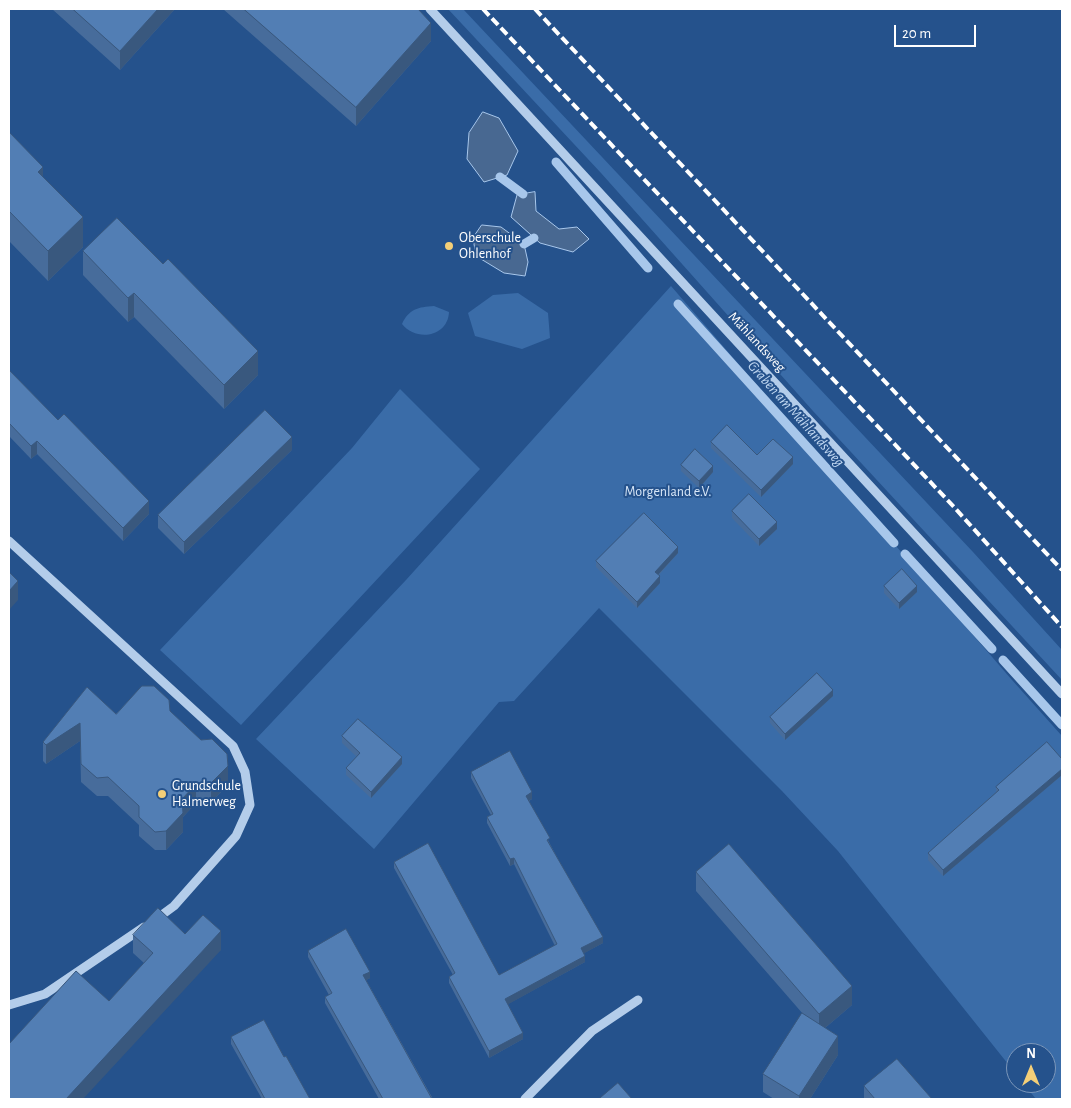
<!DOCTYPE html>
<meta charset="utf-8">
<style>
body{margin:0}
#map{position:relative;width:1071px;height:1108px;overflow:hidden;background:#25528c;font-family:"Alegreya Sans",sans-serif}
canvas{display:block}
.frame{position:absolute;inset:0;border:10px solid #fff;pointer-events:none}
.north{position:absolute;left:1006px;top:1043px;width:50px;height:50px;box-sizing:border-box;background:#25528c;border:1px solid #7c97ba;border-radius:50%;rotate:0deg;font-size:14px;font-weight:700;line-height:20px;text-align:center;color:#fff}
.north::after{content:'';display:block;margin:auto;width:18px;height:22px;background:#f4cf78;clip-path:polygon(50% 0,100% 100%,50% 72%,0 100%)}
.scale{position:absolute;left:894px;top:25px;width:82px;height:22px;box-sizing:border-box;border:2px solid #fff;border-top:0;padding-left:6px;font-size:15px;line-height:18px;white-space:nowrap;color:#fff;-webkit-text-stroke:4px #25528c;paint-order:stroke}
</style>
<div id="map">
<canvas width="1071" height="1108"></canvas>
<div class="frame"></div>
<div class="north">N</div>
<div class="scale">20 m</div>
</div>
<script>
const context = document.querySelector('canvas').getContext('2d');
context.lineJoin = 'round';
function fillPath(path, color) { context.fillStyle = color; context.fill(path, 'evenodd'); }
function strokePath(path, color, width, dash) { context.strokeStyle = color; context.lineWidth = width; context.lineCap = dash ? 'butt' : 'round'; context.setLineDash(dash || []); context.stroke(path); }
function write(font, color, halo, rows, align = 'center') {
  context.font = font + ' "Alegreya Sans",sans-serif'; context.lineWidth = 4; context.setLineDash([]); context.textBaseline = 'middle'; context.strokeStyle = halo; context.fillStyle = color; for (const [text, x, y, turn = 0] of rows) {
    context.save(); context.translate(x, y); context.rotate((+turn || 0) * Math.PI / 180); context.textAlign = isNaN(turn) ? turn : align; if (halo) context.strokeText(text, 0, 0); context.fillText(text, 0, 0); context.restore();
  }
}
fillPath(new Path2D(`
 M 448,9 L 463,9 L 973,552 L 1062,650 L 1062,680 L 813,411 L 601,173 Z
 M 671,286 L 1012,680 L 1062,736 L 1062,1099 L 1036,1099 L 1023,1083 L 1046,1083 L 1046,1053 L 1016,1053 L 1016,1074 L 838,851 L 782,791 L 599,608 L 514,701 L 499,702 L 374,849 L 256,739 L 406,580 Z
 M 518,293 L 548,313 L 550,338 L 522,349 L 475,336 L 468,313 L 493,295 Z
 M 434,306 L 449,312 C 448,337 416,342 402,324 C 409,309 418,307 434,306 Z
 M 400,389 L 480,469 L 241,725 L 160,650 L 352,448 Z`), '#3a6ca8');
const water = new Path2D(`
 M 483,112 L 499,118 L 518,151 L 507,175 L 484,182 L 467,159 L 469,133 Z
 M 535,192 L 536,211 L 559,229 L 577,227 L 589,239 L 573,252 L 540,243 L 511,217 L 517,195 Z
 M 482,225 L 501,227 L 524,244 L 528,262 L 525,276 L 504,273 L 476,256 L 473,238 Z`);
fillPath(water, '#486891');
strokePath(water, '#a8c7eb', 1);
strokePath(new Path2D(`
 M 556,162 L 648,268
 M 500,177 L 523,194
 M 524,244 L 534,238
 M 678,304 L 894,543
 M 905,554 L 992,649
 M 1003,660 L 1062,725`), '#a8c7eb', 9);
strokePath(new Path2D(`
 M 430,9 L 1062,694
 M 9,541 L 233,746 L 245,772 L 250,805 L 236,836 L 174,906 L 155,920
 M 9,1005 L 45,994 L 144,927
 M 525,1099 L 592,1031 L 638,1000`), '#b4cdea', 9);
strokePath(new Path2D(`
 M 483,9 L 954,507 L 1062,627
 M 535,9 L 1062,570`), '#fff', 4, [9, 4]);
fillPath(new Path2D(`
 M 52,9 L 175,9 L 120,70 Z
 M 223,9 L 418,9 L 431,41 L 356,126 Z
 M 9,132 L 43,177 L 83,247 L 48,281 L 9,241 Z
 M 83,251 L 258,375 L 224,409 L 134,317 L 128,322 L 83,275 Z
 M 9,370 L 149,514 L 123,541 L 37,454 L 31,459 L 9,436 Z
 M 711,442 L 757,455 L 793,464 L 761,497 L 711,448 Z
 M 292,450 L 184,554 L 158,528 L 158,515 Z
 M 681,465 L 713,472 L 699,488 L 681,471 Z
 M 732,511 L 777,529 L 759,546 L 732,518 Z
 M 678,553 L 659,575 L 660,583 L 637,608 L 596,567 L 596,561 Z
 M 884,586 L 917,592 L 899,609 L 884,593 Z
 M 833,696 L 785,740 L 770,723 L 770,717 Z
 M 170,711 L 228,785 L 211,802 L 196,803 L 183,817 L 183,832 L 166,850 L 155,850 L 139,836 L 139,825 L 108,796 L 97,796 L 81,782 L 80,741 L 46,764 L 43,761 L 43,742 L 116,714 Z
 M 342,736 L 402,764 L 371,798 L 346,775 L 346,768 L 357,757 L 342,743 Z
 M 1062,759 L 1062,775 L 943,876 L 928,860 L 928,853 L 996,792 L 996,787 Z
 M 471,772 L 532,799 L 529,801 L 550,844 L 603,943 L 584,953 L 585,962 L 508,1004 L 523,1039 L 489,1058 L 449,983 L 449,977 L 453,975 L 394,868 L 394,862 L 499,975 L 555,946 L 514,864 L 510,866 L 487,823 L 487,817 L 491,815 L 471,778 Z
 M 696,872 L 852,1005 L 825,1028 L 838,1055 L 810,1099 L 774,1099 L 763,1092 L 763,1074 L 803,1014 L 696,891 Z
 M 185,934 L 221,950 L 109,1001 L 144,963 L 133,953 L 133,935 Z
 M 308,951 L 370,978 L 366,980 L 433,1099 L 379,1099 L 325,1003 L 325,997 L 329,995 L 308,957 Z
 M 231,1037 L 284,1057 L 310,1099 L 262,1099 L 231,1044 Z
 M 864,1086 L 932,1099 L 864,1099 Z`), '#476c9b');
fillPath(new Path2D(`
 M 158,9 L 175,9 L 120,70 L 120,51 Z
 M 431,23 L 431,41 L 356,126 L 356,107 Z
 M 43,167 L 43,197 L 38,172 Z
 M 83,217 L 83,247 L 48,281 L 48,251 Z
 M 134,293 L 134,317 L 128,322 L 128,298 Z
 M 258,351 L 258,375 L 224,409 L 224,385 Z
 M 292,437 L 292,450 L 184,554 L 184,542 Z
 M 37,441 L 37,454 L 31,459 L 31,446 Z
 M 793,457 L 793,464 L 761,497 L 761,490 Z
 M 713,466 L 713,472 L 699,488 L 699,481 Z
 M 149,501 L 149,514 L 123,541 L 123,528 Z
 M 777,522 L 777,529 L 759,546 L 759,539 Z
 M 678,547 L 678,553 L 655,578 L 655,572 Z
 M 660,576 L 660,583 L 637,608 L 637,602 Z
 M 18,581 L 18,600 L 9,610 L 9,591 Z
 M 917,586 L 917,592 L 899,609 L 899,603 Z
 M 833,690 L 833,696 L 785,740 L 785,734 Z
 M 80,723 L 80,741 L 46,764 L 46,745 Z
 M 402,757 L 402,764 L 371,798 L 371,792 Z
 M 228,766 L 228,785 L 211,802 L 211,783 Z
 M 1062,769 L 1062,775 L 943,876 L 943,870 Z
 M 196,784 L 196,803 L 183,817 L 183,832 L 166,850 L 166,831 L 182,799 Z
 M 532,792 L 532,799 L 526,802 L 526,796 Z
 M 514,858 L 514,864 L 510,866 L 510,859 Z
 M 221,931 L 221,950 L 83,1099 L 66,1099 Z
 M 603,937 L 603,943 L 581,955 L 581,948 Z
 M 585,956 L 585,962 L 505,1006 L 505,999 Z
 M 370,972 L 370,978 L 363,982 L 363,975 Z
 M 852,986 L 852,1005 L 819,1033 L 819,1014 Z
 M 523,1033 L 523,1039 L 489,1058 L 489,1051 Z
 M 838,1036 L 838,1055 L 810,1099 L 799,1099 L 799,1096 Z`), '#39587e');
const building = new Path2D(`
 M 73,9 L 158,9 L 120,51 Z
 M 244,9 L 418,9 L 431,23 L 356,107 Z
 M 9,132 L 43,167 L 38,172 L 83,217 L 48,251 L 9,211 L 9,201 L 10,200 L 9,200 Z
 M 117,218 L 163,264 L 168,259 L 258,351 L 224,385 L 134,293 L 128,298 L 83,251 Z
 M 9,370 L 58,420 L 64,414 L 149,501 L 123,528 L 37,441 L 31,446 L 9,423 Z
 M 265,410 L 292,437 L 184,542 L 158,515 Z
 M 727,425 L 757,455 L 773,439 L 793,457 L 761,490 L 711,442 Z
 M 695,449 L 713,466 L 699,481 L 681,465 Z
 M 749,494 L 777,522 L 759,539 L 732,511 Z
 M 644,513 L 678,547 L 655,572 L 660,576 L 637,602 L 596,561 Z
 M 902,569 L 917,586 L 899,603 L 884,586 Z
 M 9,572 L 18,581 L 9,591 Z
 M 817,673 L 833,690 L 785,734 L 770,717 Z
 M 142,686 L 154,686 L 169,700 L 170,711 L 201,740 L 212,739 L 227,754 L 228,766 L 211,783 L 196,784 L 182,799 L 183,813 L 166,831 L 155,832 L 139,817 L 139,806 L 108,777 L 97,778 L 81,764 L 80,723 L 46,745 L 43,742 L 87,687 L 116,714 Z
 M 358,719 L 402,757 L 371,792 L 346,768 L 360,753 L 342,736 Z
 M 1047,742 L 1062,759 L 1062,769 L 943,870 L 928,853 L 999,790 L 996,787 Z
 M 510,751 L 532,792 L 526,796 L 550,838 L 547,840 L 603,937 L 581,948 L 585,956 L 505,999 L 523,1033 L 489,1051 L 449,977 L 455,973 L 394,862 L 428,843 L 499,975 L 557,944 L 514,858 L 510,859 L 487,817 L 493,814 L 471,772 Z
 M 729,844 L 852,986 L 819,1014 L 696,872 Z
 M 158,908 L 185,934 L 203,915 L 221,931 L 66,1099 L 9,1099 L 9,1044 L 76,971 L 109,1001 L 153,953 L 133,935 Z
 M 346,929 L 370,972 L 363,975 L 432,1099 L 383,1099 L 325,997 L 332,993 L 308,951 Z
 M 802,1013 L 838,1036 L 799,1096 L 763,1074 Z
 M 264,1020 L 284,1057 L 286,1056 L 310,1099 L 265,1099 L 231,1037 Z
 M 897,1059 L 932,1099 L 875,1099 L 864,1086 Z
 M 618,1083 L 632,1099 L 599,1099 Z`);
fillPath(building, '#527eb4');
strokePath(building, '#39587e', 1);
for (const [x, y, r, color] of [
 [449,246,5,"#f4cf78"],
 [162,794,5,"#f4cf78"]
]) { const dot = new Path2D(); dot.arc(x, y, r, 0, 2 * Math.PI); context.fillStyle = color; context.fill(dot); strokePath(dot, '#25528c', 2); }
write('14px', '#fff', '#25528c', [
 ["Oberschule",459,238],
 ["Ohlenhof",459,254],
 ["Grundschule",172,786],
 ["Halmerweg",172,802]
], 'left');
write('14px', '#fff', '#25528c', [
 ["Mählandsweg",757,342,47]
]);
write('14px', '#d8e7f8', '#25528c', [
 ["Morgenland e.V.",668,492]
]);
write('italic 15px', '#c0d7f1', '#25528c', [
 ["Graben am Mählandsweg",796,414,48]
]);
</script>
